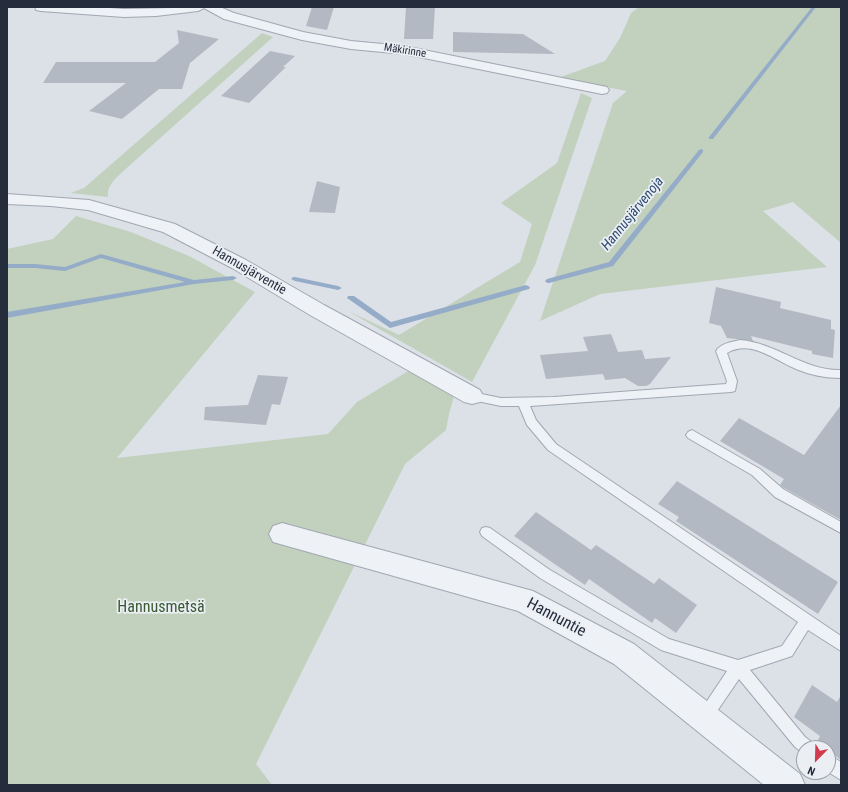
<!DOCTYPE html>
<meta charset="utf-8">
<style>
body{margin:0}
#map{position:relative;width:848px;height:792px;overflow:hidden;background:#dce0e7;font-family:"Roboto Condensed",sans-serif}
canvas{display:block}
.frame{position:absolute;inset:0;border:8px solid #252d3d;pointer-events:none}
.north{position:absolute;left:796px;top:740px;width:40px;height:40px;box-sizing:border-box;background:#ebeff4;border:1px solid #9ca1ab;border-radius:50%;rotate:203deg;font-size:11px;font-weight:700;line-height:16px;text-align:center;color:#252d3d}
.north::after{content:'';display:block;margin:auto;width:14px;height:18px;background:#d23b4d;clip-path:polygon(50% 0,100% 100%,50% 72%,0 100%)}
</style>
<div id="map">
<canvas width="848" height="792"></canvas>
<div class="frame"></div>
<div class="north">N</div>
</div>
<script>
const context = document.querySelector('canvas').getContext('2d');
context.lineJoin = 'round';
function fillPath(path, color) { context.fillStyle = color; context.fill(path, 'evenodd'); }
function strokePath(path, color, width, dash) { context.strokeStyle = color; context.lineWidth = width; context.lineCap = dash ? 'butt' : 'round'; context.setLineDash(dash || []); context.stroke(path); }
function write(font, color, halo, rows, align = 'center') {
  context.font = font + ' "Roboto Condensed",sans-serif'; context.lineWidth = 3.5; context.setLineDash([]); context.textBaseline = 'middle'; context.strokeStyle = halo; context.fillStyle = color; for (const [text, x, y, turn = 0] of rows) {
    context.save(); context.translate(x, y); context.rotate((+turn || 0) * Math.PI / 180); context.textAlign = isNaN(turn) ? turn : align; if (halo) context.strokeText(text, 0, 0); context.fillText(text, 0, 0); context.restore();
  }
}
fillPath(new Path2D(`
 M 639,7 L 841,7 L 841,243 L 793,202 L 763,211 L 827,267 L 600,294 L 540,321 L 613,103 L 627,91 L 558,78 L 605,61 L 620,38 L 631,13 Z
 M 262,33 L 273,37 L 119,175 C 112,182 107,187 108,197 L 71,193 L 84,188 Z
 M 581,93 L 592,98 L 535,265 L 472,382 L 348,311 L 399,335 L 520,262 L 532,224 L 501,203 L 557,163 Z
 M 76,216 L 131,232 L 189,256 L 255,292 L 117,458 L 328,434 L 357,402 L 410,370 L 455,393 L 449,414 L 446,430 L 405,464 L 256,764 L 272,785 L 7,785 L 7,249 L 53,239 Z`), '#c1d1bd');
fillPath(new Path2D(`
 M 812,7 L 816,7 L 713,139 L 709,139 L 709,137 Z
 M 701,149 L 703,150 L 703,152 L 613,266 L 549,283 L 547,283 L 545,281 L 547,279 L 609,262 L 699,150 Z
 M 101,254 L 194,280 L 233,276 L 237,278 L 233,280 L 194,284 L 7,318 L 7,312 L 185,282 L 101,258 L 65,271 L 35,268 L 7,268 L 7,264 L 35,264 L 65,267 Z
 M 293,277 L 295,277 L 338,286 L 342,288 L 338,290 L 295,281 L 291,279 Z
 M 526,285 L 530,287 L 529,289 L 390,328 L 347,298 L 348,296 L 354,296 L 391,322 Z`), '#95acc8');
fillPath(new Path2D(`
 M 312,7 L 334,7 L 327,30 L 306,26 Z
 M 406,7 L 435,7 L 433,39 L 404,39 Z
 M 177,30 L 219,39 L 190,63 L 182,89 L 159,89 L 122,119 L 89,111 L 126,83 L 43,83 L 56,62 L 155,62 L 179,43 Z
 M 453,32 L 523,34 L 555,54 L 453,52 Z
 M 270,51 L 295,56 L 283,67 L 286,67 L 249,103 L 221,96 Z
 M 317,181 L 340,187 L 335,213 L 309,212 Z
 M 716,287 L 781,302 L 780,308 L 831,320 L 831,329 L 835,330 L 833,358 L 812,354 L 812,351 L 751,336 L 753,341 L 727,338 L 721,326 L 709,323 Z
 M 611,334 L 618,352 L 642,350 L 645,359 L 671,357 L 650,384 L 646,386 L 638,386 L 625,378 L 605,380 L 603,374 L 546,379 L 540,355 L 588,351 L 583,337 Z
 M 258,375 L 288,377 L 280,405 L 272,404 L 266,425 L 204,420 L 205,407 L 248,405 Z
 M 841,405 L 841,520 L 784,488 L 780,485 L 784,479 L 720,441 L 739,418 L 804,455 Z
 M 677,481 L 838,582 L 818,614 L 676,521 L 679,517 L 658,504 Z
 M 536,512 L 591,550 L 596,545 L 654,584 L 659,578 L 697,605 L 676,633 L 655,618 L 652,623 L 589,579 L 585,585 L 514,536 Z
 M 812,685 L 837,702 L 841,695 L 841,760 L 828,750 L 828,748 L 825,748 L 817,742 L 820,736 L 794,717 Z`), '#b3b9c3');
const lane = new Path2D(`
 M 740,340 C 777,343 804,371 841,370 L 841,378 C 826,378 810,375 796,369 C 774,360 751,339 727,353 L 737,381 L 735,391 L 731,392 L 530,406 L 536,420 L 556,444 L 841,636 L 841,651 L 808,630 L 792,656 L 750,670 L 805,737 L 813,743 L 816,748 L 804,748 L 804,754 L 795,747 L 739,679 L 709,723 L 704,725 L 699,723 L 697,718 L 699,713 L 727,671 L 661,650 L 540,578 L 482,536 L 480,532 L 482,528 L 486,527 L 490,528 L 550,570 L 669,639 L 738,660 L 782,646 L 798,622 L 548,450 L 527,425 L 519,406 L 501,406 L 472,400 L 468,399 L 466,396 L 468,393 L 472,392 L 501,398 L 554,397 L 726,384 L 727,381 L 716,351 C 721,343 732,342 740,340 Z
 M 692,430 L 760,469 L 783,489 L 841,522 L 841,533 L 775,497 L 752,475 L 688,438 L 686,435 L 688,432 Z
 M 828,754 L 841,762 L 841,780 L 828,772 Z`);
const street = new Path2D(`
 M 35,7 L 95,7 L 124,9 L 220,7 L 234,13 L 303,32 L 351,41 L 404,46 L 602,86 L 607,87 L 609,90 L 607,93 L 602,94 L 404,54 L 351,49 L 302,40 L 224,19 L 204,8 L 198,11 L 156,16 L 124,17 L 41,11 L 36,10 Z
 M 7,194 L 89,200 L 175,224 L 246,260 L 324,305 L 480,390 L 483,396 L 480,402 L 472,404 L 464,402 L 310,315 L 232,268 L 163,232 L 88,210 L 51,206 L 7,204 Z
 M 282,523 L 533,591 L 634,644 L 800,774 L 805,785 L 764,785 L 614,664 L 518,611 L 273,542 L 269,534 L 273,526 Z`);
strokePath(lane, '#a1a7b1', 2);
strokePath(street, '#a1a7b1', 2);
fillPath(lane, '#eef1f5');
fillPath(street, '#eef1f5');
write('11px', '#252d3d', '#ebeff4', [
 ["Mäkirinne",405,51,9]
]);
write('13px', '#252d3d', '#ebeff4', [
 ["Hannusjärventie",249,271,30]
]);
write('italic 14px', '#2e4b72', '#ebeff4', [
 ["Hannusjärvenoja",633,214,-51]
]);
write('16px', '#385932', '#ebeff4', [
 ["Hannusmetsä",161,608]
]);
write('16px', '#252d3d', '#ebeff4', [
 ["Hannuntie",556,618,28]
]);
</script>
